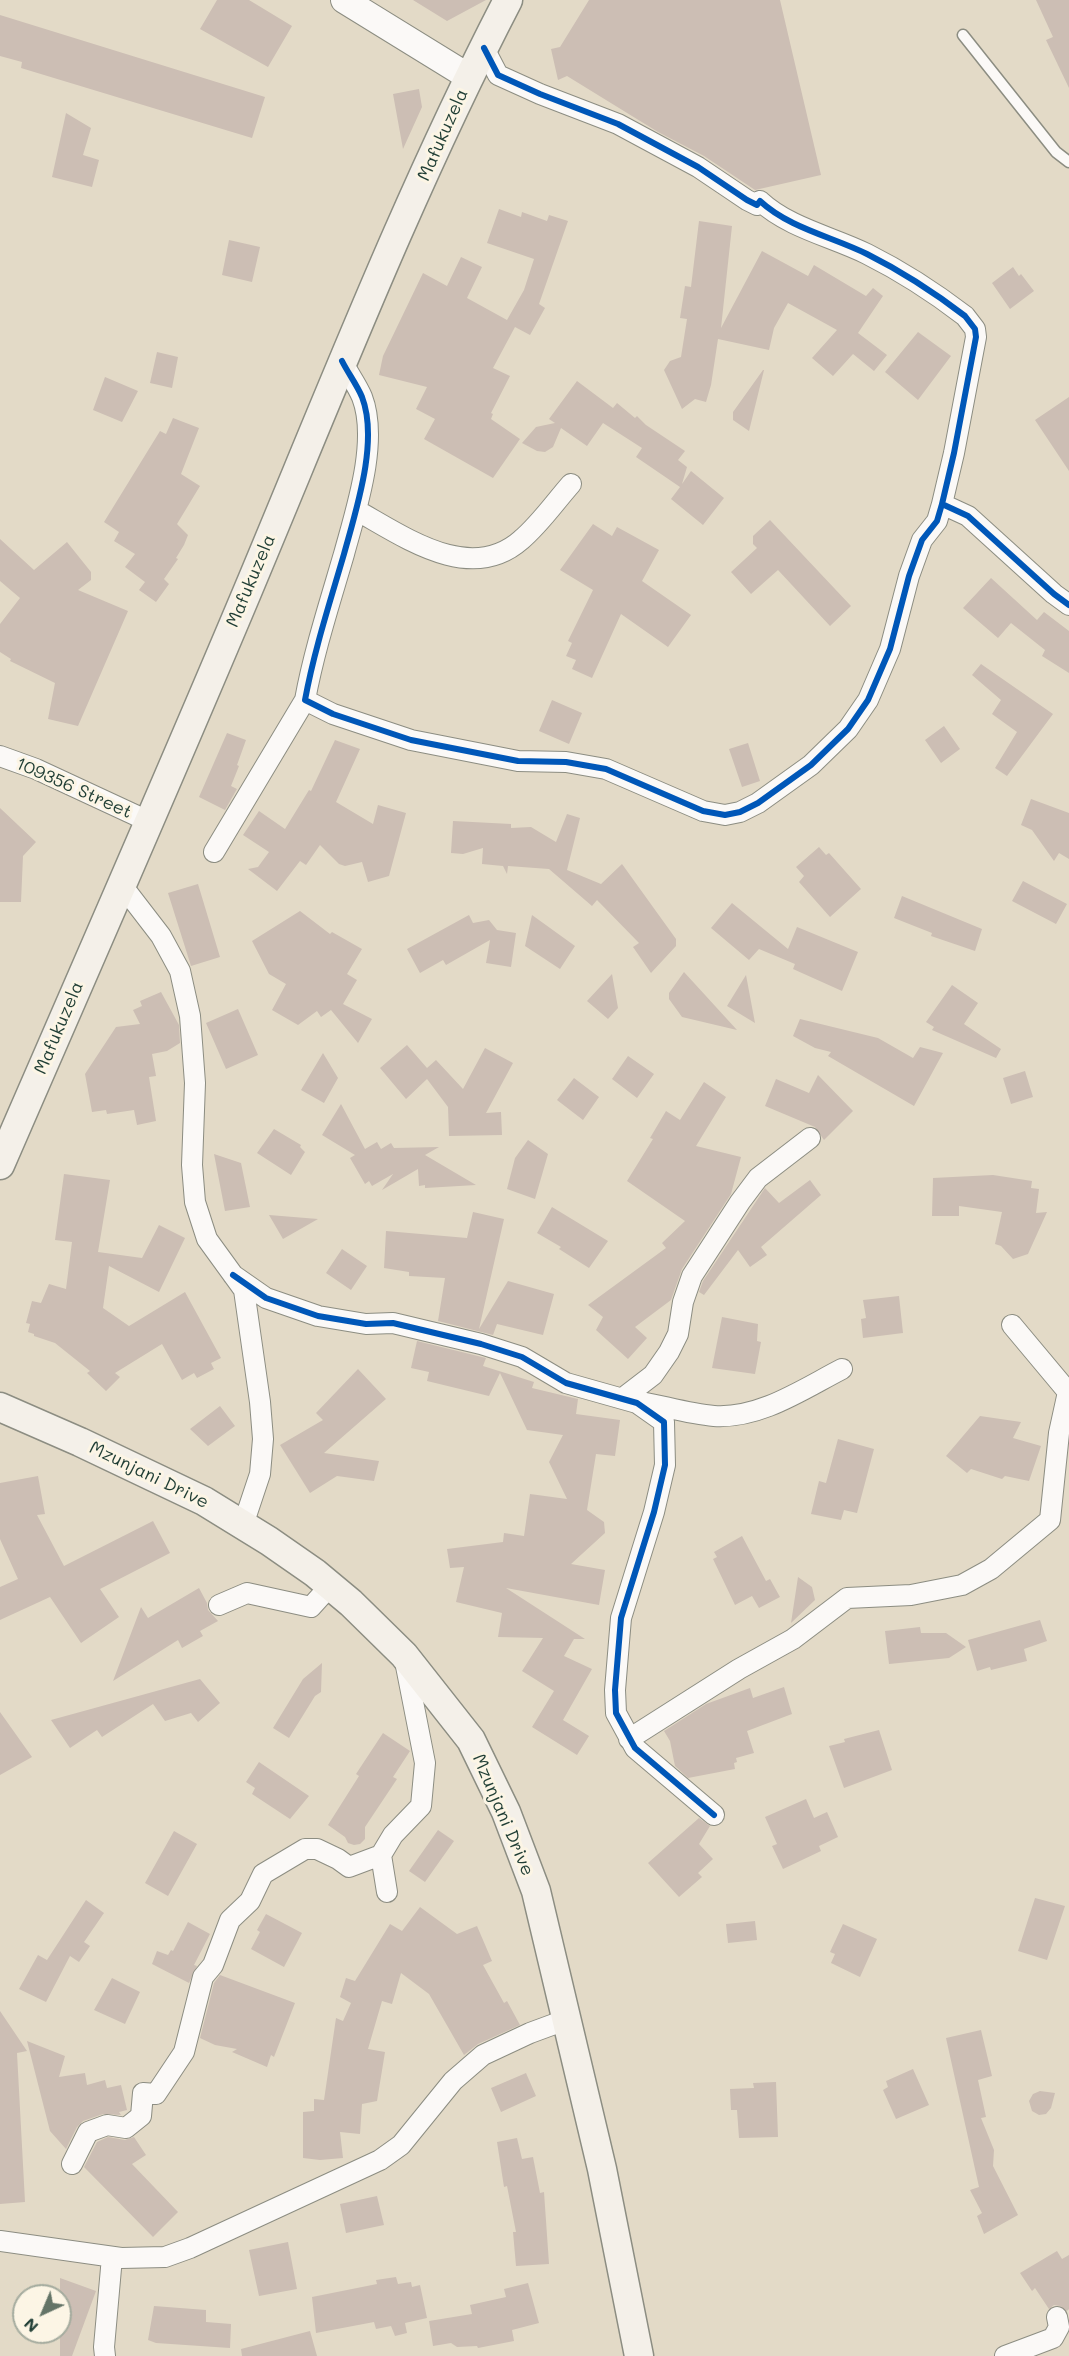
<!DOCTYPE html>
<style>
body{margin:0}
#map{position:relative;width:1069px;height:2356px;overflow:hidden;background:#e3dac7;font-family:Mali,sans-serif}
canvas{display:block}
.north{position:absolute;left:12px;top:2284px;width:60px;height:60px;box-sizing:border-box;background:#fcf5e5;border:2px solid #a4ab9e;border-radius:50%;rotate:224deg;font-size:16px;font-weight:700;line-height:24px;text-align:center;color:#1f3d34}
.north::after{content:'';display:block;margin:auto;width:21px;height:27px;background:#647467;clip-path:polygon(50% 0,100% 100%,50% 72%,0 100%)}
</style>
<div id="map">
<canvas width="1069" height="2356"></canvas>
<div class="north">N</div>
</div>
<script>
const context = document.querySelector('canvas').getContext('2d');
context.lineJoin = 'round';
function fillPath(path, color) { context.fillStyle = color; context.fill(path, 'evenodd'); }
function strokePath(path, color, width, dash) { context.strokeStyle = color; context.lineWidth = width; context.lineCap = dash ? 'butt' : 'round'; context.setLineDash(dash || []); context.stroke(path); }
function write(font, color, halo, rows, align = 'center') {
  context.font = font + ' Mali,sans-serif'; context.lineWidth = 6; context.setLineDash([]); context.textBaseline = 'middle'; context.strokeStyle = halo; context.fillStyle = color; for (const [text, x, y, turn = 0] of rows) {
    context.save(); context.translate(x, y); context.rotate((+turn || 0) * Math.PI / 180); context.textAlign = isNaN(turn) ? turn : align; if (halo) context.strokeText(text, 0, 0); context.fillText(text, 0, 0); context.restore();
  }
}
fillPath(new Path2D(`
 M 217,0 L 249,0 L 292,26 L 268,67 L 200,29 Z
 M 413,0 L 486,0 L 447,21 Z
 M 589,0 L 780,0 L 821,175 L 755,190 L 704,156 L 658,132 L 567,76 L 558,80 L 551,49 L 560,47 Z
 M 1036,0 L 1069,0 L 1069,88 L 1046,40 L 1053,37 Z
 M 0,15 L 265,97 L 252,138 L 21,68 L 22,62 L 0,56 Z
 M 419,89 L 422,107 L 403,149 L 393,94 Z
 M 66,113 L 91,128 L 83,155 L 99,160 L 92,187 L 52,177 Z
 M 499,209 L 521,217 L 522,212 L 547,221 L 549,215 L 568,221 L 539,304 L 545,308 L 530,335 L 515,327 L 493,368 L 510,376 L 491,413 L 493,414 L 491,419 L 520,439 L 493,478 L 424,439 L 435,419 L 416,409 L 427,387 L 379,375 L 383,356 L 423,273 L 447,286 L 461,257 L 482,267 L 467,298 L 507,320 L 524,290 L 534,259 L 487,243 Z
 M 699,221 L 732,226 L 721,328 L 762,251 L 808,276 L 814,265 L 866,296 L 873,288 L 883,296 L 858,333 L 887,355 L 874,371 L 853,354 L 833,376 L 812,358 L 837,330 L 788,303 L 774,328 L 769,350 L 718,339 L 711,385 L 706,402 L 695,399 L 682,409 L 664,370 L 670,361 L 681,357 L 687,319 L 680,318 L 685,286 L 691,287 Z
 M 229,240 L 260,247 L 252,282 L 222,275 Z
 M 1013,267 L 1019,276 L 1021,274 L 1034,291 L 1010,309 L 992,283 Z
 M 918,332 L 951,356 L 918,400 L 885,372 Z
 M 157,352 L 178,357 L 172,388 L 150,383 Z
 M 763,370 L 764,370 L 749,431 L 733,420 L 733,412 Z
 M 105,377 L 138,391 L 122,422 L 93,410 Z
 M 577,381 L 613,408 L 617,403 L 635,418 L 637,416 L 646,425 L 685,451 L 678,460 L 687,467 L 682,484 L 691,471 L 724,498 L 703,525 L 671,499 L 680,487 L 636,457 L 642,448 L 603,423 L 587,446 L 561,428 L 553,447 L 545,452 L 537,451 L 522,443 L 536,427 L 555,423 L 549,419 Z
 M 1069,397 L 1069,471 L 1035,420 Z
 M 173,418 L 199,428 L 181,474 L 200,486 L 177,524 L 188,535 L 184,545 L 176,558 L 178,559 L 164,579 L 169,584 L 156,602 L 139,590 L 145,582 L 125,567 L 135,554 L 114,541 L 119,532 L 104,522 L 160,431 L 166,434 Z
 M 770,520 L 851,606 L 830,626 L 778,570 L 751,594 L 731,572 L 757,548 L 753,544 L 753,536 Z
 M 593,524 L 612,536 L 617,527 L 659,550 L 642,581 L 691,615 L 668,647 L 621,614 L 592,678 L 572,669 L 576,660 L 566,656 L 572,643 L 568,641 L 593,590 L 560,570 Z
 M 0,539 L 34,570 L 67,542 L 91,572 L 91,580 L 78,590 L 128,611 L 78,726 L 48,719 L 55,683 L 10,661 L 11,659 L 0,652 L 0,624 L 20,598 L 0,581 Z
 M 991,578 L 1037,620 L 1044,612 L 1069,631 L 1069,673 L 1042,656 L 1045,650 L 1011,623 L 998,638 L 963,608 Z
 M 981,664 L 1053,714 L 1007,776 L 995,768 L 1017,732 L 992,714 L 1001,700 L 972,675 Z
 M 552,700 L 582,713 L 569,744 L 539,731 Z
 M 944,726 L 960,749 L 941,763 L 925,740 Z
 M 227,733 L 246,740 L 237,765 L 239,766 L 231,786 L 237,789 L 225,810 L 199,797 Z
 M 335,740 L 360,749 L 336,802 L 373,824 L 378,805 L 406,813 L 389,876 L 368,882 L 362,862 L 345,866 L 339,864 L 320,845 L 306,865 L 300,861 L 277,891 L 248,869 L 258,867 L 269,852 L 243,835 L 259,811 L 285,829 L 309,790 L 311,791 Z
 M 748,743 L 760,781 L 742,787 L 729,749 Z
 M 1031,799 L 1069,813 L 1069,859 L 1059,853 L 1054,861 L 1032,830 L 1021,825 Z
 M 0,808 L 36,842 L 23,856 L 21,902 L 0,902 Z
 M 567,814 L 580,818 L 567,870 L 601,884 L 622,864 L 676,939 L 676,946 L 651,973 L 633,947 L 639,943 L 597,900 L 592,906 L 549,869 L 508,866 L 507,874 L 503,866 L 482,864 L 483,848 L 463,854 L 451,853 L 453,821 L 511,824 L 511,828 L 531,827 L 556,842 Z
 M 819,847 L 826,855 L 829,853 L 861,889 L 830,917 L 799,882 L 804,876 L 796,867 Z
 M 1023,881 L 1067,904 L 1056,924 L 1012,901 Z
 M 198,884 L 220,957 L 191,966 L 168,893 Z
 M 902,896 L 982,929 L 975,951 L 931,936 L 932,933 L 894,918 Z
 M 732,903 L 788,949 L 797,927 L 858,952 L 842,991 L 793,969 L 795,964 L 759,949 L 749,960 L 711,928 Z
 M 300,911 L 330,934 L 332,932 L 362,949 L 347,974 L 357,980 L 343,1004 L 372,1019 L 358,1043 L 331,1010 L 321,1017 L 317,1011 L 298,1025 L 272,1010 L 286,984 L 269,974 L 252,941 Z
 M 469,915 L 473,923 L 489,920 L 497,930 L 516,933 L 511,967 L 486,963 L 490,940 L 446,965 L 443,960 L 420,973 L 407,949 Z
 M 532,915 L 575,946 L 560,969 L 525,946 Z
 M 684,972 L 737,1030 L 682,1017 L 669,999 L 669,993 Z
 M 612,974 L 618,1008 L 608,1019 L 587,1001 Z
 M 746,975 L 755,1023 L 727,1006 Z
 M 952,985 L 978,1003 L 964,1024 L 1001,1049 L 996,1058 L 932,1030 L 934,1027 L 926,1022 Z
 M 161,992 L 179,1025 L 180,1043 L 167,1051 L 152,1054 L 156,1076 L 149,1077 L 156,1121 L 137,1125 L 134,1110 L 107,1114 L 106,1110 L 92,1112 L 85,1074 L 116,1027 L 140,1024 L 133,1010 L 142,1006 L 140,1001 Z
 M 238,1009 L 258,1055 L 226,1069 L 206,1023 Z
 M 800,1019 L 878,1038 L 913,1058 L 920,1047 L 943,1053 L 914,1106 L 828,1056 L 831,1052 L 815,1048 L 793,1036 Z
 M 407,1045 L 427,1068 L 436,1060 L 463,1089 L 485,1048 L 513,1063 L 486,1113 L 501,1112 L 502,1135 L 449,1136 L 448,1107 L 427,1079 L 406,1099 L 380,1068 Z
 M 323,1053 L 338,1078 L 324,1103 L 301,1090 Z
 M 628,1056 L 654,1074 L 637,1098 L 612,1079 Z
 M 1025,1071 L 1033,1097 L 1011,1104 L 1003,1078 Z
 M 818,1075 L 853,1111 L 824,1140 L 815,1127 L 765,1106 L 776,1079 L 809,1093 Z
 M 574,1078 L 599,1097 L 583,1120 L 557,1100 Z
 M 704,1082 L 726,1097 L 696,1146 L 741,1157 L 731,1194 L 682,1269 L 671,1300 L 635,1327 L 647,1338 L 628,1359 L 596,1330 L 603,1317 L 588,1305 L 666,1248 L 662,1243 L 685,1221 L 627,1181 L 653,1139 L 650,1138 L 666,1111 L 680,1120 Z
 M 341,1104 L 365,1149 L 377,1142 L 381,1149 L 391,1143 L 394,1148 L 439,1147 L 425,1155 L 476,1185 L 425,1188 L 425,1185 L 419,1186 L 418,1169 L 382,1190 L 393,1174 L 372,1186 L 369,1181 L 365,1184 L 350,1158 L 355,1155 L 322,1135 Z
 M 274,1129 L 301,1145 L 300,1147 L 305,1152 L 291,1175 L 257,1153 Z
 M 528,1140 L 548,1154 L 535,1199 L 507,1189 L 515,1158 Z
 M 214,1154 L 241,1163 L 250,1207 L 225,1211 Z
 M 64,1174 L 110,1180 L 98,1252 L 142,1258 L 159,1225 L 185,1238 L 159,1292 L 109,1266 L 103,1308 L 129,1326 L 185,1292 L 221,1358 L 211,1363 L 214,1369 L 197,1378 L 194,1373 L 182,1380 L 162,1344 L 115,1373 L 120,1377 L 106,1391 L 87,1373 L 90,1371 L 55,1343 L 34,1336 L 34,1334 L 28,1332 L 30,1324 L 26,1323 L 32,1301 L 41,1303 L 49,1284 L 66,1289 L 72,1242 L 55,1240 Z
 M 993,1175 L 1032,1181 L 1031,1188 L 1039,1189 L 1036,1213 L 1047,1212 L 1028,1254 L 1013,1259 L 1001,1246 L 995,1244 L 1002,1212 L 959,1206 L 959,1216 L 932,1216 L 933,1178 Z
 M 810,1180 L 821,1195 L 761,1247 L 767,1255 L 750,1267 L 738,1250 L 704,1295 L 699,1292 L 703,1281 L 765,1188 L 779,1203 Z
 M 552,1207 L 608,1241 L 589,1268 L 559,1249 L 561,1247 L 537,1233 Z
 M 473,1212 L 504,1219 L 479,1329 L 508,1281 L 554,1294 L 543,1335 L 497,1324 L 493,1335 L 438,1321 L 445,1278 L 409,1276 L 409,1272 L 384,1268 L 386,1231 L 467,1238 Z
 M 269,1215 L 318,1219 L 283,1239 Z
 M 342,1249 L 367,1266 L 351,1290 L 326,1273 Z
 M 899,1296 L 903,1333 L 863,1338 L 861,1319 L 866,1318 L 863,1300 Z
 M 722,1317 L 758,1324 L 757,1341 L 761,1342 L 755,1374 L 712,1368 Z
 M 417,1341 L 486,1358 L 483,1366 L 534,1382 L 532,1388 L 578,1399 L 576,1414 L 620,1420 L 615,1456 L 596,1454 L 587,1510 L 604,1522 L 605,1533 L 571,1564 L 605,1570 L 599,1605 L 506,1588 L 585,1639 L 574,1639 L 564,1656 L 592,1669 L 563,1720 L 589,1736 L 577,1755 L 532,1727 L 554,1691 L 522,1671 L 543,1638 L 498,1637 L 502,1613 L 456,1602 L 464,1567 L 450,1568 L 447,1549 L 503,1542 L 504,1533 L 524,1536 L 530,1494 L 567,1499 L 549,1462 L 563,1435 L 527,1430 L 500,1373 L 489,1396 L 427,1381 L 429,1372 L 411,1368 Z
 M 358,1369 L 386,1399 L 324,1453 L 379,1461 L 374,1481 L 337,1476 L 310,1493 L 280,1445 L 323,1420 L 316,1413 Z
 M 220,1406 L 235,1426 L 208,1446 L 190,1429 Z
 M 980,1416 L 1021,1422 L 1013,1438 L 1041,1446 L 1029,1481 L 1005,1476 L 1002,1479 L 971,1469 L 967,1473 L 946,1456 Z
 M 838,1439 L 874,1449 L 857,1513 L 844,1510 L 841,1520 L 811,1514 L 819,1481 L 826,1483 Z
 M 38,1476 L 45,1514 L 37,1515 L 64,1566 L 153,1521 L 170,1553 L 100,1589 L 119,1617 L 81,1643 L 50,1597 L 0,1620 L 0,1587 L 18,1579 L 0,1539 L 0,1483 Z
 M 742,1536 L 766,1581 L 770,1579 L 780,1597 L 759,1608 L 752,1596 L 735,1605 L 713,1559 L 717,1557 L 714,1552 Z
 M 798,1577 L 812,1587 L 815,1600 L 791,1623 Z
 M 199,1588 L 207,1603 L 208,1610 L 218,1621 L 200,1631 L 203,1636 L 182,1648 L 178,1640 L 113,1681 L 141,1607 L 148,1618 Z
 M 1040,1620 L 1047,1641 L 1024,1649 L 1027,1661 L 991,1670 L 990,1667 L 977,1671 L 968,1640 Z
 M 920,1627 L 921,1633 L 946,1633 L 966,1647 L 949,1658 L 889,1664 L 885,1631 Z
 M 322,1663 L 321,1692 L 315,1696 L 289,1738 L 273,1728 L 303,1679 Z
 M 200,1679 L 220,1703 L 198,1722 L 191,1713 L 165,1721 L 153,1704 L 102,1737 L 97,1730 L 70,1748 L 51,1720 Z
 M 784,1687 L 792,1714 L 747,1731 L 754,1753 L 736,1758 L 737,1762 L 734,1763 L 735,1769 L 688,1778 L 675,1766 L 670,1741 L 664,1731 L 706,1704 L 750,1688 L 753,1698 Z
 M 0,1712 L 32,1757 L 0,1775 Z
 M 879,1730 L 892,1770 L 844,1788 L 829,1746 L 845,1742 L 844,1739 Z
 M 383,1733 L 410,1751 L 393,1777 L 397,1779 L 365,1827 L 365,1839 L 360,1844 L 354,1845 L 348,1843 L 345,1837 L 328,1825 L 359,1776 L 356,1774 Z
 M 259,1762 L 309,1796 L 290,1819 L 252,1794 L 255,1788 L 246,1782 Z
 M 806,1799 L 814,1818 L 827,1812 L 838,1837 L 819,1846 L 821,1851 L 783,1869 L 772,1846 L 777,1844 L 765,1817 Z
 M 699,1818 L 710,1826 L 699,1844 L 713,1859 L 698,1873 L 702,1877 L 679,1897 L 648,1863 Z
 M 438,1830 L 454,1841 L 425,1882 L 409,1871 Z
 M 174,1831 L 197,1844 L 168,1896 L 145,1883 Z
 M 1035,1898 L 1065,1906 L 1047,1960 L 1018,1951 Z
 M 86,1900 L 104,1913 L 84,1942 L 90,1946 L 79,1962 L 70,1956 L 46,2002 L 19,1989 L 38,1955 L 47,1960 Z
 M 420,1907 L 457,1934 L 477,1926 L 492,1961 L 483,1965 L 504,2003 L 507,2001 L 520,2025 L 478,2044 L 464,2055 L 429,1994 L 401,1973 L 392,2004 L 382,2001 L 368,2049 L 385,2052 L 377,2101 L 362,2104 L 360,2134 L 340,2132 L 343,2158 L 320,2160 L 303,2158 L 303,2112 L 314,2111 L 314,2099 L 324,2100 L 336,2018 L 343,2021 L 351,2003 L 340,1997 L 346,1978 L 355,1981 L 390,1924 L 402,1931 Z
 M 266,1914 L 302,1933 L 284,1967 L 251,1949 L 260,1932 L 257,1930 Z
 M 755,1921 L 757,1940 L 728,1943 L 726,1924 Z
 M 188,1922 L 210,1934 L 194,1965 L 197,1966 L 189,1983 L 152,1964 L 157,1951 L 168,1955 L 171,1950 L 173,1951 Z
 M 843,1924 L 877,1939 L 860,1977 L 831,1963 L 835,1954 L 830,1952 Z
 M 220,1975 L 295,2003 L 274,2057 L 271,2055 L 267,2067 L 232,2052 L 237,2049 L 215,2045 L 200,2038 L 214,1983 Z
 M 112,1978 L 140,1992 L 125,2024 L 94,2010 Z
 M 0,2011 L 27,2051 L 17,2053 L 25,2202 L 0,2204 Z
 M 981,2030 L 992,2076 L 978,2080 L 986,2117 L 981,2118 L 994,2150 L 993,2166 L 1018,2215 L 984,2234 L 977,2216 L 982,2213 L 970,2190 L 979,2187 L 946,2038 Z
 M 27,2041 L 65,2056 L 59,2077 L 85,2073 L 87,2085 L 105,2080 L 107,2088 L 121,2085 L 127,2110 L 119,2112 L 121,2115 L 103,2114 L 83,2121 L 77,2127 L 66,2149 L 50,2131 Z
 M 913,2069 L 929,2105 L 896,2119 L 883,2090 L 888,2087 L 886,2081 Z
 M 526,2073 L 536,2096 L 501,2112 L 491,2088 Z
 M 776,2082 L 778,2137 L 739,2138 L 737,2110 L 731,2110 L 730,2089 L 754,2088 L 753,2083 Z
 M 1040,2091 L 1055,2093 L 1051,2108 L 1046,2114 L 1039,2115 L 1032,2111 L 1029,2101 L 1033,2094 Z
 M 108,2137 L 125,2140 L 134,2137 L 146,2155 L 132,2164 L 178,2212 L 153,2237 L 84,2167 L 97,2142 Z
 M 517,2138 L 522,2159 L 533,2157 L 540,2193 L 544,2192 L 549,2264 L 516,2266 L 513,2232 L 516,2232 L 507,2186 L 504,2187 L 497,2142 Z
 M 377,2196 L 384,2225 L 346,2233 L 340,2204 Z
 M 288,2242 L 297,2289 L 259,2296 L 249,2250 Z
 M 1057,2251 L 1062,2259 L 1069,2255 L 1069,2309 L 1067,2311 L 1060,2306 L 1054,2305 L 1049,2309 L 1035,2288 L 1032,2291 L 1020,2273 Z
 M 396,2277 L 398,2284 L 411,2282 L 412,2287 L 420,2285 L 427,2318 L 405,2323 L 407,2333 L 395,2336 L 391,2326 L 376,2329 L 374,2322 L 316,2333 L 312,2297 L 377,2284 L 376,2280 Z
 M 60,2278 L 96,2291 L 72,2356 L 60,2356 Z
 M 528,2283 L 539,2323 L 512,2330 L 514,2341 L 478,2348 L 477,2346 L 457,2347 L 451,2343 L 433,2346 L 429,2321 L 472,2314 L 470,2305 L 506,2297 L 504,2289 Z
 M 154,2306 L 206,2310 L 206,2322 L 231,2324 L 230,2348 L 156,2343 L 148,2340 Z
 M 310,2331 L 317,2356 L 242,2356 L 241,2349 Z`), '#ccbeb4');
const service = new Path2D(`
 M 963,35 L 1056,152 L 1069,162`);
const minor = new Path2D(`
 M 484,48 L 498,75 L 540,94 L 618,124 L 698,167 L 747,200 L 757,205 L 760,201 C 789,228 833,237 867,254 C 901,271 935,293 965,316 L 975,329 L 976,337 L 954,453 L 942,504
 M 342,361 C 348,373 357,385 362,397 C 379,441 356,510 344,554 C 330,602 314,651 305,700 L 333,714 L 411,740 L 518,761 L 566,762 L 606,769 L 703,811 L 725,815 L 740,812 L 758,803 L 811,765 L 848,729 L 868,700 L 890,649 L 909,576 L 922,540 L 937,521 L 942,504 L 968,516 L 1054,594 L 1069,605
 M 356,510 C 403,536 470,585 521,540 C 540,524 555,502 571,484
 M 0,756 L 36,769 L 148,821
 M 214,852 L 305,700
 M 121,884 L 161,936 L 180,971 L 190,1016 L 195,1083 L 192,1165 L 195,1202 L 207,1239 L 244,1290 L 260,1402 L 263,1439 L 260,1474 L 243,1525
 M 233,1275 L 266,1298 L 318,1316 L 366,1324 L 393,1323 L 481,1344 L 522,1357 L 566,1383 L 637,1403 L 664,1422 L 665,1465 L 654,1512 L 621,1618 L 615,1690 L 616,1713 L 635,1748 L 714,1815
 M 623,1398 L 653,1375 L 669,1352 L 678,1334 L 683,1302 L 692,1276 L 740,1202 L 758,1178 L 810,1138
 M 641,1402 C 664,1406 689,1414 714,1416 C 760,1419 803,1389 842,1369
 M 219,1605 L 247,1593 L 311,1607 L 330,1586
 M 629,1739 L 739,1669 L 793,1639 L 847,1598 L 911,1595 L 962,1585 L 991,1569 L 1050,1520 L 1059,1433 L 1068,1392 L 1012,1325
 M 387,1892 L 381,1855 L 393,1835 L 421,1806 L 425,1763 L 405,1661
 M 72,2164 L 88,2132 L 107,2125 L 126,2128 L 141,2116 L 143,2093 L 156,2094 L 184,2052 L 203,1977 L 213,1965 L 230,1920 L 250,1901 L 263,1874 L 305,1849 L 317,1849 L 338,1859 L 349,1867 L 381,1855
 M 0,2241 L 121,2258 L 165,2257 L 190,2248 L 380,2160 L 401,2145 L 453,2081 L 483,2055 L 530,2033 L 568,2019
 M 105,2356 L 104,2347 L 112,2257
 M 1005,2356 L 1053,2338 L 1059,2327 L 1057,2317`);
const tertiary = new Path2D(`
 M 344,0 L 469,77`);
const secondary = new Path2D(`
 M 0,1165 C 83,974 167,783 248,590 C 331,392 409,191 508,0
 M 0,1407 L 80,1442 L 204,1501 L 269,1541 L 315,1573 L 351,1603 L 404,1655 L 471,1740 L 506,1812 L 536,1891 L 602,2169 L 639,2356`);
strokePath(service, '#8c8d82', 13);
strokePath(minor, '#8c8d82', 22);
strokePath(tertiary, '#8c8d82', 28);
strokePath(secondary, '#8c8d82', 31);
strokePath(service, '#fbf9f7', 10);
strokePath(minor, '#fbf9f7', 20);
strokePath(tertiary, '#fbf9f7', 26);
strokePath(secondary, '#f4f0e9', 28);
strokePath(new Path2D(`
 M 484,48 L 498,75 L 540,94 L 618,124 L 698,167 L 747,200 L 757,205 L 760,201 C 789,228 833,237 867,254 C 901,271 935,293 965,316 L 975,329 L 976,337 L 954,453 L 942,504
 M 342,361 C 348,373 357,385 362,397 C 379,441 356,510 344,554 C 330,602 314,651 305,700 L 333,714 L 411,740 L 518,761 L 566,762 L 606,769 L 703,811 L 725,815 L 740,812 L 758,803 L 811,765 L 848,729 L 868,700 L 890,649 L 909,576 L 922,540 L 937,521 L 942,504 L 968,516 L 1054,594 L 1069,605
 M 233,1275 L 266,1298 L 318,1316 L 366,1324 L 393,1323 L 481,1344 L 522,1357 L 566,1383 L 637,1403 L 664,1422 L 665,1465 L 654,1512 L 621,1618 L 615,1690 L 616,1713 L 635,1748 L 714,1815`), '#0057b8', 6);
write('18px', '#1f3d34', '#fcf5e5', [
 ["Mafukuzela",443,135,-66],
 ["Mafukuzela",251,581,-67],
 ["109356 Street",74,788,24],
 ["Mafukuzela",59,1028,-67],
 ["Mzunjani Drive",149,1475,26],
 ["Mzunjani Drive",503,1815,67]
]);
</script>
